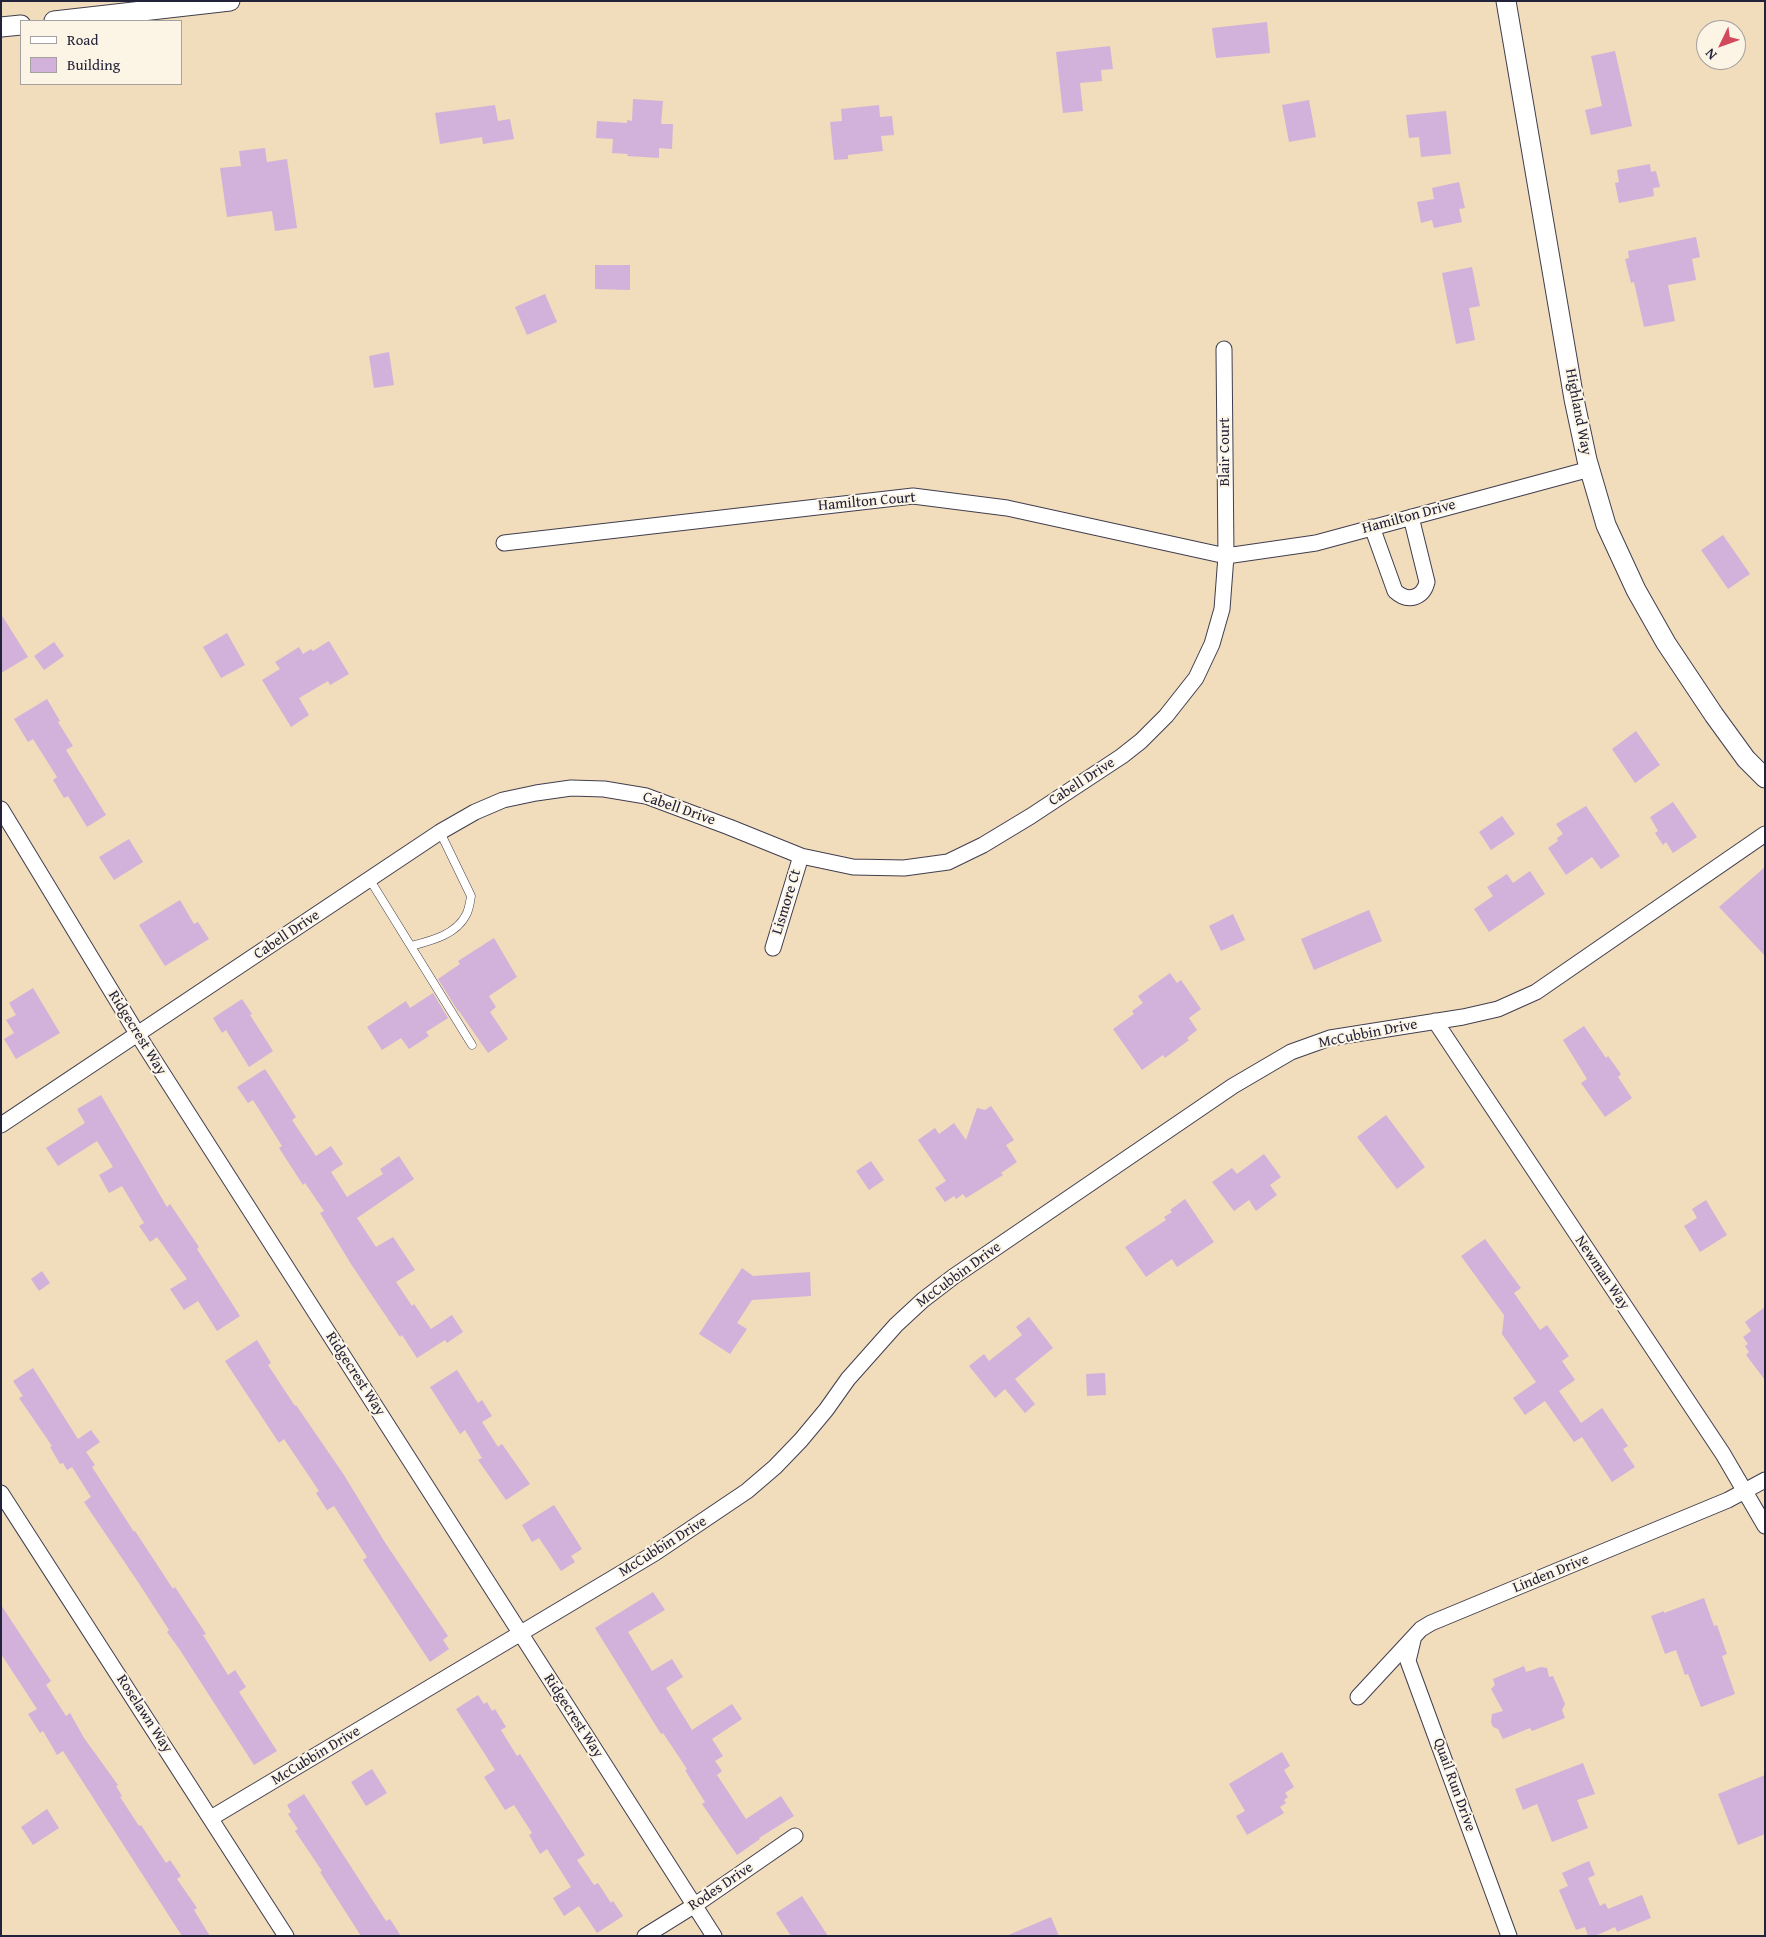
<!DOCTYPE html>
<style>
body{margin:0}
#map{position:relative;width:1766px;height:1937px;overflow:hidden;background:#f1dcbb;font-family:"Gentium Book Plus",serif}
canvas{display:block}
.frame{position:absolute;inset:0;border:2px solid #22223b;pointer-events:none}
.legend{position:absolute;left:20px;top:20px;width:162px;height:65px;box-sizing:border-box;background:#fcf5e5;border:1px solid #a5a1a1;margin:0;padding:6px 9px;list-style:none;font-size:15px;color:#22223b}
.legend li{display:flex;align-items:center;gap:10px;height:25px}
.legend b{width:25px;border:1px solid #a5a1a1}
.north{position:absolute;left:1696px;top:20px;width:50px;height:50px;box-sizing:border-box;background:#fcf5e5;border:1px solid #a5a1a1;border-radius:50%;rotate:228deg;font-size:14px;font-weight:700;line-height:20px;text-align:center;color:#22223b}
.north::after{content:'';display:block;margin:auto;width:18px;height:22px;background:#d1495b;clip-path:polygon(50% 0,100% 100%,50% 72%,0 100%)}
</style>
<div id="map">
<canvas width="1766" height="1937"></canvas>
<div class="frame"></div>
<ul class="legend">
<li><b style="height:6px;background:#fff"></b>Road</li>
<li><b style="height:14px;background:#d2b2da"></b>Building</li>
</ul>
<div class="north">N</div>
</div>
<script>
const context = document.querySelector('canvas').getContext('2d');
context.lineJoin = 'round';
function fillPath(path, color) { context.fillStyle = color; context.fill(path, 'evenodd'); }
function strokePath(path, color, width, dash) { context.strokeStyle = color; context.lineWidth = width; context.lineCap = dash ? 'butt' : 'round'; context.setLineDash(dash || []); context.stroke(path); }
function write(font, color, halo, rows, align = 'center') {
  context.font = font + ' "Gentium Book Plus",serif'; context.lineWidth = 4; context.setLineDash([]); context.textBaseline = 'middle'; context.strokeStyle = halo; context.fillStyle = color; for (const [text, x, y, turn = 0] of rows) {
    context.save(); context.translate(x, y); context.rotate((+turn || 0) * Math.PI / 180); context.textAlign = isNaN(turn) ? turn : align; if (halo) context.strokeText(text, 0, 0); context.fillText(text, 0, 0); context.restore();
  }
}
fillPath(new Path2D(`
 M 1267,22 L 1270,53 L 1216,58 L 1212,28 Z
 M 1110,46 L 1113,69 L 1101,70 L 1102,81 L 1080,83 L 1083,111 L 1063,113 L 1056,52 Z
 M 1615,51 L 1632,126 L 1591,135 L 1585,110 L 1602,106 L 1591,56 Z
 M 633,99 L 663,101 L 661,124 L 673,124 L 672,149 L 659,148 L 659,158 L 627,156 L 628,154 L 612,153 L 613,139 L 596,138 L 597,121 L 627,123 L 627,120 L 632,121 Z
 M 1309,100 L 1316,137 L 1289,142 L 1282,105 Z
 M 495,105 L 498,121 L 510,119 L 514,139 L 483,144 L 482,137 L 440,144 L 435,113 Z
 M 879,105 L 880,117 L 892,116 L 894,135 L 881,136 L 883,151 L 848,155 L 848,159 L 834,160 L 830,122 L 842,121 L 841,109 Z
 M 1446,111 L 1451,154 L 1421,157 L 1419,137 L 1409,138 L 1406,115 Z
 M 265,148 L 267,162 L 287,159 L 297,228 L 275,231 L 272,211 L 227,217 L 220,168 L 241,166 L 239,151 Z
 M 1650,164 L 1651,172 L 1656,171 L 1660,187 L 1653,188 L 1654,196 L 1619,203 L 1615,183 L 1619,182 L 1617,170 Z
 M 1459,182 L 1465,208 L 1459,209 L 1462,222 L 1434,228 L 1432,220 L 1421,223 L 1417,202 L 1434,199 L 1432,188 Z
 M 1696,237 L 1700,257 L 1692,259 L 1696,280 L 1668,285 L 1675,321 L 1644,327 L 1634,282 L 1631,283 L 1625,259 L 1629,258 L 1628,251 Z
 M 595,265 L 630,265 L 630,290 L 595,289 Z
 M 1472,267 L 1480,306 L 1469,308 L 1475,340 L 1456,344 L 1442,273 Z
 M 545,294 L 557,322 L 527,335 L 515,307 Z
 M 389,352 L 394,385 L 374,388 L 369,356 Z
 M 1723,535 L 1750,574 L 1728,589 L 1701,550 Z
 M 1,614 L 28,657 L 1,673 Z
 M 227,633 L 245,665 L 221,678 L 203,647 Z
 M 329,641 L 349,674 L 330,685 L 328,681 L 299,698 L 309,715 L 291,727 L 262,680 L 280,669 L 275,662 L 299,647 L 303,654 L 311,649 L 313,651 Z
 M 54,642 L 64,656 L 44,670 L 34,656 Z
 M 47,699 L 60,721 L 58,722 L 73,746 L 66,750 L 106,815 L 87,827 L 68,796 L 64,798 L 53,780 L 57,777 L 33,739 L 28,742 L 14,719 Z
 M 1636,731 L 1660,765 L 1635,783 L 1612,749 Z
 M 1673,802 L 1697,837 L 1673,853 L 1666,842 L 1663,845 L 1655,833 L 1658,831 L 1650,817 Z
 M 1586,806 L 1620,856 L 1601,869 L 1592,857 L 1566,875 L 1548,848 L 1558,841 L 1557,838 L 1563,834 L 1556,824 Z
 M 1502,816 L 1515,834 L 1491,850 L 1479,832 Z
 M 129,839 L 143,862 L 114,880 L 99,857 Z
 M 1765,867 L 1765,956 L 1719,907 Z
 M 1530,871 L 1545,894 L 1489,932 L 1474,909 L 1493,896 L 1487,887 L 1507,874 L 1513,883 Z
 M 180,900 L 194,924 L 198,922 L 209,939 L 165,966 L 139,925 Z
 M 1369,910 L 1382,941 L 1314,970 L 1301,939 Z
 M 1233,914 L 1245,940 L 1221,951 L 1209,926 Z
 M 494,938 L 517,977 L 489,996 L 496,1007 L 490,1012 L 508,1039 L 488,1053 L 459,1011 L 458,1011 L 438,979 L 460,964 L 458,961 Z
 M 1170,973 L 1177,983 L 1181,980 L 1201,1009 L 1189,1018 L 1197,1030 L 1187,1038 L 1189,1040 L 1165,1058 L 1163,1055 L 1142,1070 L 1113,1029 L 1134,1014 L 1132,1011 L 1143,1003 L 1138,996 Z
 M 33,988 L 60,1033 L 16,1059 L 4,1039 L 14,1033 L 6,1020 L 16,1015 L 9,1003 Z
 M 433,993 L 448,1018 L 426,1032 L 429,1036 L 409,1049 L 401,1038 L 382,1050 L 367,1027 L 406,1001 L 410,1008 Z
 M 242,999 L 252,1014 L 250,1015 L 273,1051 L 249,1067 L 226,1030 L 222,1033 L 213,1018 Z
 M 1584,1026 L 1606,1058 L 1608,1056 L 1621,1074 L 1618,1077 L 1632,1098 L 1605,1117 L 1581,1083 L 1587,1079 L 1563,1040 Z
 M 265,1069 L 296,1117 L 292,1120 L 316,1156 L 331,1146 L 343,1164 L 331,1172 L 347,1197 L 383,1174 L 380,1169 L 399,1156 L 414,1179 L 357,1218 L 376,1247 L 393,1237 L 415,1270 L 396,1282 L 412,1306 L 414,1304 L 431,1329 L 452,1315 L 463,1332 L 447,1343 L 445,1340 L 417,1358 L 402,1335 L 400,1337 L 351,1264 L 320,1213 L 324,1211 L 305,1183 L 303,1185 L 279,1148 L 282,1146 L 253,1100 L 248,1103 L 237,1087 Z
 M 101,1095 L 167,1207 L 170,1204 L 199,1247 L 197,1249 L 240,1316 L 217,1331 L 198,1301 L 184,1310 L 170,1289 L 187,1279 L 157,1237 L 150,1242 L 139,1226 L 144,1223 L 122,1186 L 109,1193 L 99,1175 L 113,1167 L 97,1141 L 58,1166 L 46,1148 L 85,1123 L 77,1109 Z
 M 991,1106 L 1014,1140 L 1006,1145 L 1017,1162 L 1001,1173 L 1003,1175 L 966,1198 L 963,1194 L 956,1199 L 954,1196 L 945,1202 L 935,1188 L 946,1181 L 918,1140 L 935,1128 L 939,1134 L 954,1123 L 966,1140 L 977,1108 L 985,1110 Z
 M 1386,1115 L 1425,1167 L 1397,1189 L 1357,1137 Z
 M 1264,1154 L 1281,1177 L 1270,1185 L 1277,1195 L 1256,1211 L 1249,1200 L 1234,1211 L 1212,1182 L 1232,1168 L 1237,1174 Z
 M 871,1161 L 884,1180 L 869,1190 L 856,1171 Z
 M 1185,1199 L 1214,1242 L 1177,1267 L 1172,1259 L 1146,1277 L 1125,1247 L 1166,1220 L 1164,1217 L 1172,1212 L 1170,1210 Z
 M 1706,1200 L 1727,1235 L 1700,1252 L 1684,1226 L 1697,1218 L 1692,1209 Z
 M 1485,1239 L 1521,1288 L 1514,1293 L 1540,1330 L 1547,1325 L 1569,1356 L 1562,1361 L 1575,1380 L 1559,1391 L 1581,1423 L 1602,1408 L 1628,1446 L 1623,1449 L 1635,1467 L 1612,1482 L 1582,1437 L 1574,1442 L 1545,1401 L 1525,1415 L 1513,1398 L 1536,1382 L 1502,1334 L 1504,1315 L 1461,1256 Z
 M 742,1268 L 753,1276 L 810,1272 L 811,1296 L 752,1300 L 737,1323 L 747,1329 L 730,1354 L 699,1334 Z
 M 42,1271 L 50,1283 L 39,1291 L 31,1279 Z
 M 1765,1307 L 1765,1380 L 1746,1355 L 1749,1352 L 1745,1346 L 1748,1344 L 1743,1337 L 1751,1331 L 1745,1322 Z
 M 1029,1317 L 1053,1348 L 1015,1379 L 1035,1404 L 1025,1413 L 1005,1389 L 995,1398 L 969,1366 L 984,1354 L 989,1361 L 1022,1335 L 1016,1327 Z
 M 257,1340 L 271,1363 L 268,1365 L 295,1406 L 296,1405 L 344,1475 L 386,1544 L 448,1636 L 443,1640 L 449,1649 L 430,1662 L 363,1560 L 367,1557 L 334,1506 L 327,1510 L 316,1493 L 319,1491 L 284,1439 L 279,1443 L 225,1361 Z
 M 33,1368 L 78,1439 L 91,1430 L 100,1442 L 86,1452 L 95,1465 L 92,1467 L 134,1532 L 135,1531 L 173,1589 L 175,1587 L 206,1634 L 203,1635 L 228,1675 L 235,1670 L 246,1687 L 239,1692 L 277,1751 L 254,1765 L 180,1650 L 167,1632 L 169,1630 L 138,1582 L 84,1502 L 91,1497 L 72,1467 L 67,1470 L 63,1463 L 60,1464 L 50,1447 L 52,1446 L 19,1398 L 23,1396 L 13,1381 Z
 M 457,1370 L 478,1403 L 482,1400 L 492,1416 L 482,1422 L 498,1447 L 502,1444 L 530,1484 L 506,1500 L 478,1460 L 482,1458 L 465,1430 L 460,1434 L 430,1387 Z
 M 1105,1373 L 1106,1395 L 1087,1396 L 1086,1374 Z
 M 554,1505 L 582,1549 L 571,1556 L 575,1562 L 561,1571 L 539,1538 L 532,1542 L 522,1525 Z
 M 653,1592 L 665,1610 L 628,1632 L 652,1671 L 672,1659 L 683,1677 L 666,1688 L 692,1730 L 732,1704 L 742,1719 L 712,1739 L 723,1756 L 715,1761 L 722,1771 L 717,1775 L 746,1819 L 781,1796 L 794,1816 L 759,1838 L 760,1839 L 737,1855 L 702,1804 L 705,1802 L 685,1770 L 687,1769 L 663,1733 L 661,1734 L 595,1628 Z
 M 1704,1598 L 1714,1626 L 1717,1625 L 1727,1654 L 1722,1656 L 1735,1694 L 1701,1707 L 1688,1674 L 1685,1675 L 1676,1650 L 1665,1654 L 1651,1616 L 1664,1611 L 1664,1613 Z
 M 1,1605 L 51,1681 L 46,1685 L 66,1716 L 70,1713 L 84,1738 L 118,1785 L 116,1786 L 122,1796 L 120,1797 L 139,1826 L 141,1825 L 166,1863 L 170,1860 L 181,1876 L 177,1879 L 197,1908 L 194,1910 L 210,1936 L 182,1936 L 63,1751 L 57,1755 L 43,1731 L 40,1733 L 28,1714 L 37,1709 L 1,1654 Z
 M 1524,1666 L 1526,1672 L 1541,1667 L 1547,1668 L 1549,1677 L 1553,1676 L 1565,1704 L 1562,1710 L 1565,1718 L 1532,1731 L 1530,1728 L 1503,1739 L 1498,1729 L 1493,1727 L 1491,1722 L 1492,1714 L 1503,1711 L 1491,1689 L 1495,1685 L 1493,1679 Z
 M 478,1695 L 484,1704 L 487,1702 L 492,1711 L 495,1709 L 506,1727 L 501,1730 L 517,1756 L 520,1754 L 585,1855 L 577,1860 L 594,1885 L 598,1883 L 611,1903 L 613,1901 L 623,1916 L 597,1933 L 579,1906 L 564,1916 L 553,1898 L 571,1887 L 547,1849 L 540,1854 L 529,1835 L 532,1833 L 514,1805 L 505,1810 L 484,1777 L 495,1770 L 456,1709 Z
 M 1282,1752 L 1290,1766 L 1284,1770 L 1294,1787 L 1285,1793 L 1288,1797 L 1284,1800 L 1286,1803 L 1280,1807 L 1284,1813 L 1247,1835 L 1236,1816 L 1245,1811 L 1229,1784 Z
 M 1583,1763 L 1595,1794 L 1577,1800 L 1588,1828 L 1552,1842 L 1537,1804 L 1523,1810 L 1515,1789 Z
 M 372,1769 L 387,1793 L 366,1806 L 351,1782 Z
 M 1765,1775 L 1765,1834 L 1738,1845 L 1718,1794 Z
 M 304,1794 L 386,1921 L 390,1919 L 401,1936 L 361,1936 L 320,1872 L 322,1871 L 295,1831 L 298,1829 L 288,1814 L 291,1812 L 287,1805 Z
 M 47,1809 L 59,1828 L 33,1845 L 21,1827 Z
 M 1589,1861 L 1595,1875 L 1588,1878 L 1600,1906 L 1605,1903 L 1608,1909 L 1642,1895 L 1651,1918 L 1617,1932 L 1615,1927 L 1595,1936 L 1588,1936 L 1585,1927 L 1576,1930 L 1559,1890 L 1568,1886 L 1562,1873 Z
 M 802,1896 L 828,1936 L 791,1936 L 776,1913 Z
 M 1051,1917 L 1059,1936 L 1006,1936 Z`), '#d2b2da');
const service = new Path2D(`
 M 370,880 L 472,1045
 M 411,946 C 430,941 456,935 466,915 C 469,910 470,902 471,896 L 440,832`);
const minor = new Path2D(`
 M 1372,527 L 1395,591 C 1408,603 1423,598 1427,582 L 1411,517
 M 504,543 L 913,496 L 1007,508 L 1226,556 L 1316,543 L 1590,469
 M 1,809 L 138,1035 L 714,1936
 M 773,948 L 801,856
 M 1435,1021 L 1723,1454 L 1765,1526
 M 1,1125 L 440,832 L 475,812 L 503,800 L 536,793 L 571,788 L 604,789 L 646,796 L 729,827 L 801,856 L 853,867 L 904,868 L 948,862 L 983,845 L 1031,816 L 1122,756 L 1141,741 L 1166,716 L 1196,678 L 1212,644 L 1222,609 L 1226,556 L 1224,349
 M 1,1493 L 286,1936
 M 1413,1640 L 1408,1661 L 1509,1936
 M 1358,1697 L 1421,1629 L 1431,1623 L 1728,1500 L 1765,1480
 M 211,1818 L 655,1553 L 747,1491 L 775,1467 L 801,1440 L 826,1410 L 848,1379 L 896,1325 L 923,1300 L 953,1277 L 1233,1086 L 1291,1052 L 1330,1038 L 1463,1017 L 1498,1009 L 1536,992 L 1765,834
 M 645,1936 L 695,1905 L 795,1836`);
const tertiary = new Path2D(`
 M 1506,1 L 1574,399 L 1587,460 L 1606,525 L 1636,590 L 1666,643 L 1714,715 L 1746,759 L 1765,778
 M 54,21 L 230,1
 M 1,27 L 21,25`);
strokePath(service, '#413e4e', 9);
strokePath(minor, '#413e4e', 17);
strokePath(tertiary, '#413e4e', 21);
strokePath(service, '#fff', 8);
strokePath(minor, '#fff', 15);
strokePath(tertiary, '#fff', 19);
write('15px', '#22223b', '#fcf5e5', [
 ["Highland Way",1578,412,79],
 ["Blair Court",1225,452,-90],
 ["Hamilton Court",867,502,-5],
 ["Hamilton Drive",1409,517,-15],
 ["Cabell Drive",1082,782,-33],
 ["Cabell Drive",679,809,19],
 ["Lismore Ct",787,902,-73],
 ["Cabell Drive",287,935,-34],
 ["Ridgecrest Way",137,1033,58],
 ["McCubbin Drive",1368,1034,-11],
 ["Newman Way",1602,1273,56],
 ["McCubbin Drive",959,1275,-36],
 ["Ridgecrest Way",355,1374,57],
 ["McCubbin Drive",663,1547,-32],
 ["Linden Drive",1551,1574,-22],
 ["Roselawn Way",144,1714,57],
 ["Ridgecrest Way",573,1716,57],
 ["McCubbin Drive",316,1756,-31],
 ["Quail Run Drive",1454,1785,70],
 ["Rodes Drive",721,1887,-34]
]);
</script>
